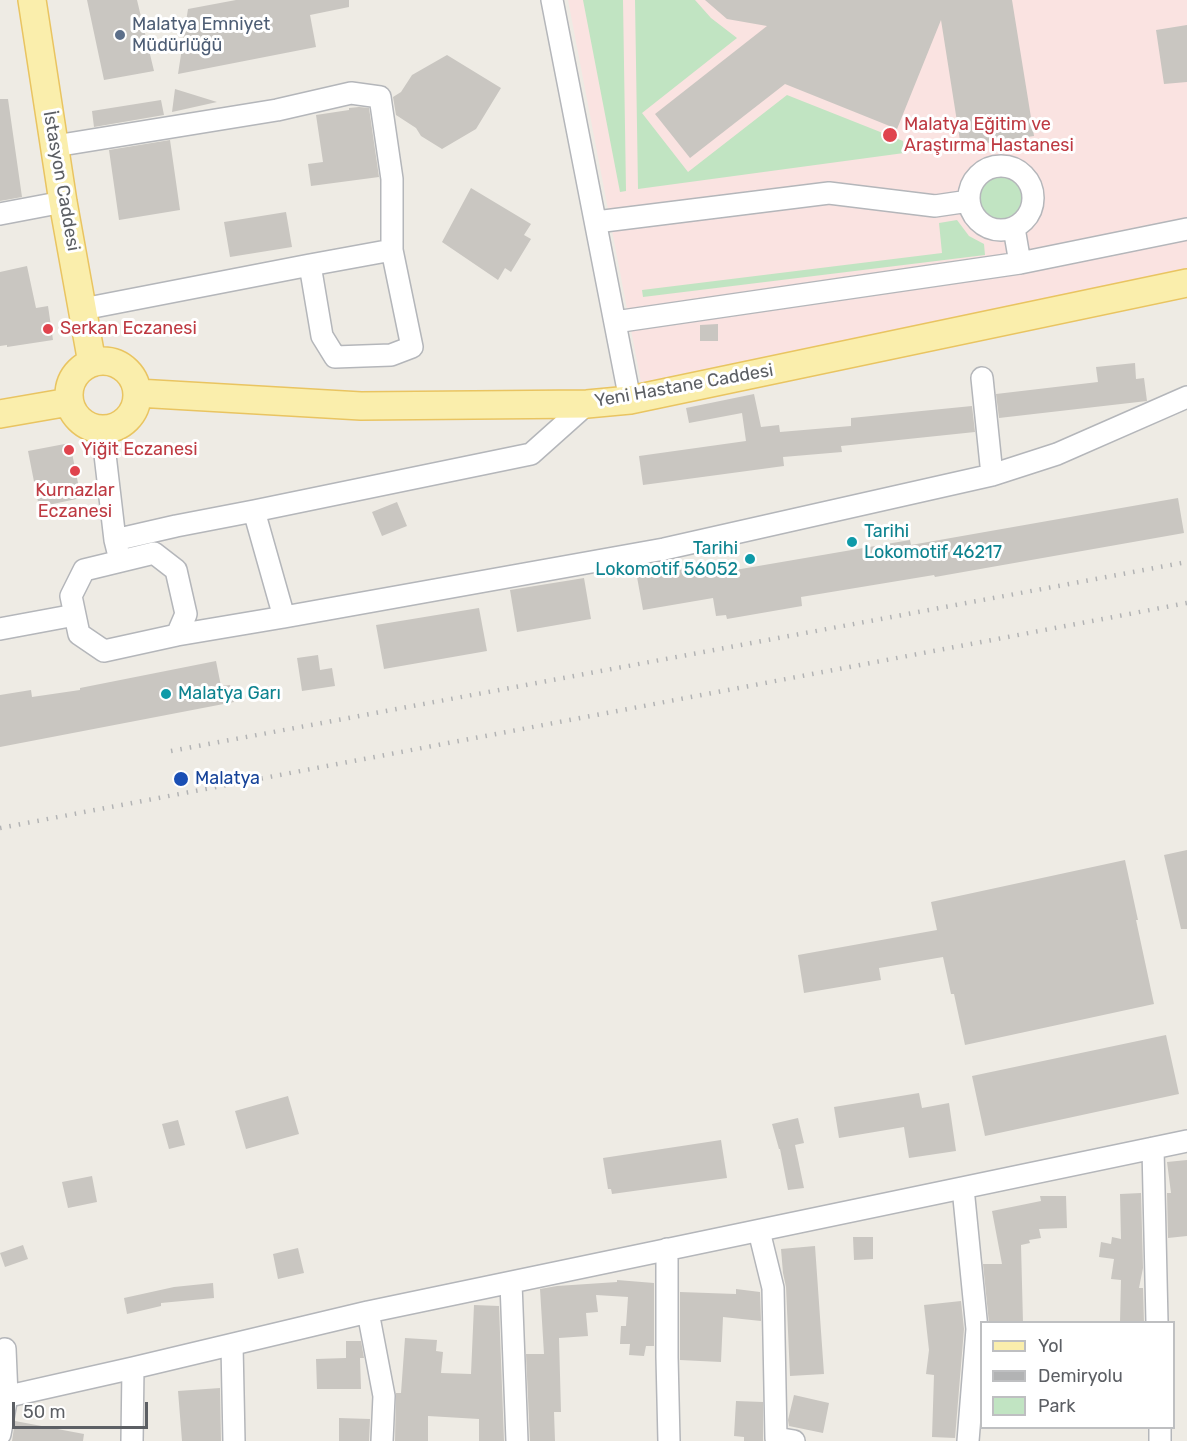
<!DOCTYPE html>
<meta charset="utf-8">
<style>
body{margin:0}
#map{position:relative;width:1187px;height:1441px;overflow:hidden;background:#eeebe4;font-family:Rubik,sans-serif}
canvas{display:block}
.legend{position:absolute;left:980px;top:1321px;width:195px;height:108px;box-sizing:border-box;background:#fff;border:2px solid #bebfc1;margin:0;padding:8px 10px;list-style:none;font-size:18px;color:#5c5f64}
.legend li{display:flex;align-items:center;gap:12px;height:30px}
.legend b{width:30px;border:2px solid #bebfc1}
.scale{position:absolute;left:12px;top:1402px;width:136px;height:27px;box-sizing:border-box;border:3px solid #5c5f64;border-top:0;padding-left:8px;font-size:18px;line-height:21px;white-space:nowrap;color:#5c5f64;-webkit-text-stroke:4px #fff;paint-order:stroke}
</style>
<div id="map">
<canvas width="1187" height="1441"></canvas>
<ul class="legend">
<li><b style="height:8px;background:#faeeac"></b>Yol</li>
<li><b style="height:8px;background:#b2b3b4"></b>Demiryolu</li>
<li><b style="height:16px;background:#c1e4c2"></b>Park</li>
</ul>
<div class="scale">50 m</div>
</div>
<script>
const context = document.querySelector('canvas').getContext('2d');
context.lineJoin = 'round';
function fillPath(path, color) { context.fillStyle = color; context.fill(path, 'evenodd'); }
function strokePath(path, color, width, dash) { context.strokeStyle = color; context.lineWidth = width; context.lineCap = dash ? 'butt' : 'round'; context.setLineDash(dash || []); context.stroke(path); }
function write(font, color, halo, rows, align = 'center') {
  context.font = font + ' Rubik,sans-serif'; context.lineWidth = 6; context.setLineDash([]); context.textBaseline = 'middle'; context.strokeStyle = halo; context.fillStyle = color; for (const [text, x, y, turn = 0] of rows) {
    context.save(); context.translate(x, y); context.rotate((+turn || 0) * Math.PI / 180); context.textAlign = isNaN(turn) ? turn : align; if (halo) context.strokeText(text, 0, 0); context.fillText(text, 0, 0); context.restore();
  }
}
fillPath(new Path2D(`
 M 568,0 L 1187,0 L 1187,269 L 641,382 Z`), '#fae3e1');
fillPath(new Path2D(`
 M 583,0 L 623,0 L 626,191 L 620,192 Z
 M 635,0 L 695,0 L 711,18 L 737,38 L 642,113 L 688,172 L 787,95 L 903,141 L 904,153 L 638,189 Z
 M974 199a25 25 0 1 1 50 0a25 25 0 1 1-50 0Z
 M 957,220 L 969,236 L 984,244 L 985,255 L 643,297 L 642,290 L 942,253 L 939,223 Z`), '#c1e4c2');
fillPath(new Path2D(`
 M 87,0 L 137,0 L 154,71 L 104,80 Z
 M 236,0 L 349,0 L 349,7 L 310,15 L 316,47 L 178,74 L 188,9 Z
 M 705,0 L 1012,0 L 1034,136 L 961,147 L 941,20 L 897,129 L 785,84 L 690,158 L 655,114 L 767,26 L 727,19 Z
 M 1187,25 L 1187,82 L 1164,84 L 1156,30 Z
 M 447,55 L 501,88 L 476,129 L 442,149 L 421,136 L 416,128 L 396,115 L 393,97 L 401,92 L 412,75 Z
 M 175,89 L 217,102 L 172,112 Z
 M 0,99 L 8,99 L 22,197 L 0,201 Z
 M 161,100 L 164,115 L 94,127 L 92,111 Z
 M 359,107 L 369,108 L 379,177 L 311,186 L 308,164 L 323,162 L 316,115 L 349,110 L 349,108 Z
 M 170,140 L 180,210 L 119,220 L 109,150 Z
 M 471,188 L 531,224 L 524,235 L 531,239 L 511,272 L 505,268 L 498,280 L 442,242 Z
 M 286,212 L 292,247 L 230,257 L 224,222 Z
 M 27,266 L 36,308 L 48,306 L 53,340 L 7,347 L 7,345 L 0,346 L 0,272 Z
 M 718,324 L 718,341 L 700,341 L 700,325 Z
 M 1135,363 L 1136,379 L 1144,378 L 1147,401 L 999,418 L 996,394 L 1098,382 L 1096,367 Z
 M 754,394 L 761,427 L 779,425 L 780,432 L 851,426 L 851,418 L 972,406 L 975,432 L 841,446 L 842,452 L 783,457 L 784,466 L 643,485 L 639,456 L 746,441 L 742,413 L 689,423 L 686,408 Z
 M 70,443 L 81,498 L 39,507 L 28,451 Z
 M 1178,498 L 1184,533 L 935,577 L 934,575 L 801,597 L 802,606 L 727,619 L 726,615 L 716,616 L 713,598 L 643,610 L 637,577 L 698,567 L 700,576 L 910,540 L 911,545 Z
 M 397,502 L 407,526 L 382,536 L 372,512 Z
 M 584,578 L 591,619 L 517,632 L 510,590 Z
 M 479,608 L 487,651 L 384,669 L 376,625 Z
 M 318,655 L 320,670 L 332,668 L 335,686 L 302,691 L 297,658 Z
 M 216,661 L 221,686 L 230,685 L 234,702 L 0,747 L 0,695 L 31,690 L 32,697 L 80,690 L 80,688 Z
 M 1187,850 L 1187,929 L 1181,929 L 1164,855 Z
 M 1125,860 L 1138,920 L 1136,920 L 1154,1004 L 965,1045 L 954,994 L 951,994 L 943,957 L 879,968 L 881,980 L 804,993 L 798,955 L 937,930 L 931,902 Z
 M 1166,1035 L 1179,1094 L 985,1136 L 972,1076 Z
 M 919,1093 L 922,1108 L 949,1103 L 956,1151 L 909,1158 L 904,1127 L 839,1138 L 834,1107 Z
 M 288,1096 L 299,1134 L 246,1149 L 235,1111 Z
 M 798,1118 L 804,1143 L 795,1145 L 804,1188 L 788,1190 L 780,1149 L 779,1149 L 772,1124 Z
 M 178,1120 L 185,1145 L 169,1149 L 162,1124 Z
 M 721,1140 L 727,1178 L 612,1194 L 611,1189 L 608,1189 L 603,1158 Z
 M 1187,1160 L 1187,1236 L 1168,1238 L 1167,1193 L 1171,1193 L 1167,1162 Z
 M 92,1176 L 97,1202 L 68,1208 L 62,1182 Z
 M 1141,1193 L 1143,1268 L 1139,1288 L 1143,1288 L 1144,1323 L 1120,1322 L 1121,1280 L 1111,1279 L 1114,1259 L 1099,1257 L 1101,1242 L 1111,1244 L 1112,1237 L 1121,1239 L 1120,1194 Z
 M 1040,1196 L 1066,1196 L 1067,1228 L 1039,1229 L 1041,1238 L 1029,1240 L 1030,1243 L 1021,1245 L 1023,1323 L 989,1323 L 983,1264 L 1002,1264 L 992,1211 L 1041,1201 Z
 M 853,1237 L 873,1237 L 873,1259 L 854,1260 Z
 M 23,1245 L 28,1259 L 5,1267 L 0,1253 Z
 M 815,1246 L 824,1374 L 790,1376 L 786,1287 L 783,1273 L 781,1249 Z
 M 298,1248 L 304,1273 L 278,1279 L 273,1254 Z
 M 617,1280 L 654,1283 L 654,1346 L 646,1346 L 644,1356 L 629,1355 L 630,1344 L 620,1344 L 621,1326 L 626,1326 L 628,1297 L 596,1295 L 598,1312 L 586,1313 L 588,1336 L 559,1338 L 561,1412 L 554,1412 L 555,1441 L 530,1441 L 526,1354 L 544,1354 L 540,1289 L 557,1286 L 617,1282 Z
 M 213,1283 L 214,1298 L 161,1303 L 161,1306 L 127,1314 L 124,1298 L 174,1287 Z
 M 736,1289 L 760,1292 L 761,1321 L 723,1317 L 721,1362 L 680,1360 L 680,1292 L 736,1294 Z
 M 961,1301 L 964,1329 L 955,1438 L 932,1437 L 934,1375 L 926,1374 L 929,1350 L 924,1305 Z
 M 474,1305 L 499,1306 L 504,1441 L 479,1441 L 479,1419 L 428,1416 L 428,1441 L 395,1441 L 396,1393 L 401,1393 L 405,1338 L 437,1340 L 436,1351 L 443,1352 L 441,1373 L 471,1374 Z
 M 346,1341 L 361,1341 L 364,1358 L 360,1358 L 361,1389 L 317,1389 L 316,1359 L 346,1358 Z
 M 220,1388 L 221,1441 L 182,1441 L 178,1391 Z
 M 794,1395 L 829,1403 L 823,1433 L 789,1426 L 788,1420 Z
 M 736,1401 L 763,1402 L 763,1441 L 744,1441 L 744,1437 L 734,1436 Z
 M 339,1418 L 370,1419 L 369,1441 L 339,1441 Z
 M 15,1421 L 84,1434 L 83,1441 L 12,1441 Z`), '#c9c6c1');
const minor = new Path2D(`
 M 552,0 L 630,400
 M 55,146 L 277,110 L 351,93 L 380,97 L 392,179 L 392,250 L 412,347 L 391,355 L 335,357 L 322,336 L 310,265 L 83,309
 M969 198a32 32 0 1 1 64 0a32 32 0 1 1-64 0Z
 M 0,214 L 63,202
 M 596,222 L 829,193 L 935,206 L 969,201
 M 1020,263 L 1187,229
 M 310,265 L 392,250
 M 615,322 L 1020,263 L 1014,228
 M 982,378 L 992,475
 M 102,429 L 115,540 L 118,552
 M 254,511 L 284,617 L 664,549 L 992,475 L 1057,454 L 1187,397
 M 115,540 L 176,526 L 254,511 L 531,454 L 587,404
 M 154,553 L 176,570 L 186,614 L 177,635 L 104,651 L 79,634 L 71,596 L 84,570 Z
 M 0,629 L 75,615
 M 177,635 L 284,617
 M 1153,1148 L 1157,1322
 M 963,1188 L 977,1329 L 968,1441
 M 759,1231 L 773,1288 L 776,1438 L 794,1441
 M 667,1249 L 667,1357 L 669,1441
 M 511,1283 L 517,1441
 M 368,1312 L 384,1396 L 382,1441
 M 232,1345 L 234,1441
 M 0,1398 L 133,1368 L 368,1312 L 1187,1141
 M 1160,1428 L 1160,1441
 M 0,1434 L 7,1396 L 5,1349
 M 132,1441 L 133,1368`);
const major = new Path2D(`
 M 32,0 L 63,202 L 92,363
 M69 395a34 34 0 1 1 68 0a34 34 0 1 1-68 0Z
 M 137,393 L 361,406 L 587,404 L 630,400 L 1187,283
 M 0,414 L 69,402`);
strokePath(minor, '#b4b6ba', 24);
strokePath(major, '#e9c461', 30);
strokePath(minor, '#fff', 21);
strokePath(major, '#faeeac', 27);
strokePath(new Path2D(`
 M 171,751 L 1187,562
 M 0,828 L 1187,603`), '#b2b3b4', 4.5, [1.5, 8]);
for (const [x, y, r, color] of [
 [120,35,6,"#5c6f8a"],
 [890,135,8,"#e0444e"],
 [48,329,6,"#e0444e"],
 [69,450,6,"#e0444e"],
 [75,471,6,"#e0444e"],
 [852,542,6,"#0f9aa8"],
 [750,559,6,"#0f9aa8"],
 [166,694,6,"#0f9aa8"],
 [181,779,8,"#1a4fb4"]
]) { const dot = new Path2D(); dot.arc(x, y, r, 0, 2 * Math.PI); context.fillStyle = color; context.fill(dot); strokePath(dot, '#fff', 2); }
write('18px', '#4e5e75', '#fff', [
 ["Malatya Emniyet",132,25],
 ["Müdürlüğü",132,46]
], 'left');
write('18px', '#be3a42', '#fff', [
 ["Malatya Eğitim ve",904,125],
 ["Araştırma Hastanesi",904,146],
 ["Serkan Eczanesi",60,329],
 ["Yiğit Eczanesi",81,450],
 ["Kurnazlar",75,491,"center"],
 ["Eczanesi",75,512,"center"]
], 'left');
write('18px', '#5c5f64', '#fff', [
 ["İstasyon Caddesi",61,181,80],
 ["Yeni Hastane Caddesi",684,386,-10]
]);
write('18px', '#0d838f', '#fff', [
 ["Tarihi",864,532],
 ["Lokomotif 46217",864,553],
 ["Tarihi",738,549,"right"],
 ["Lokomotif 56052",738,570,"right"],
 ["Malatya Garı",178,694]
], 'left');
write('18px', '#164399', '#fff', [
 ["Malatya",195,779]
], 'left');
</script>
